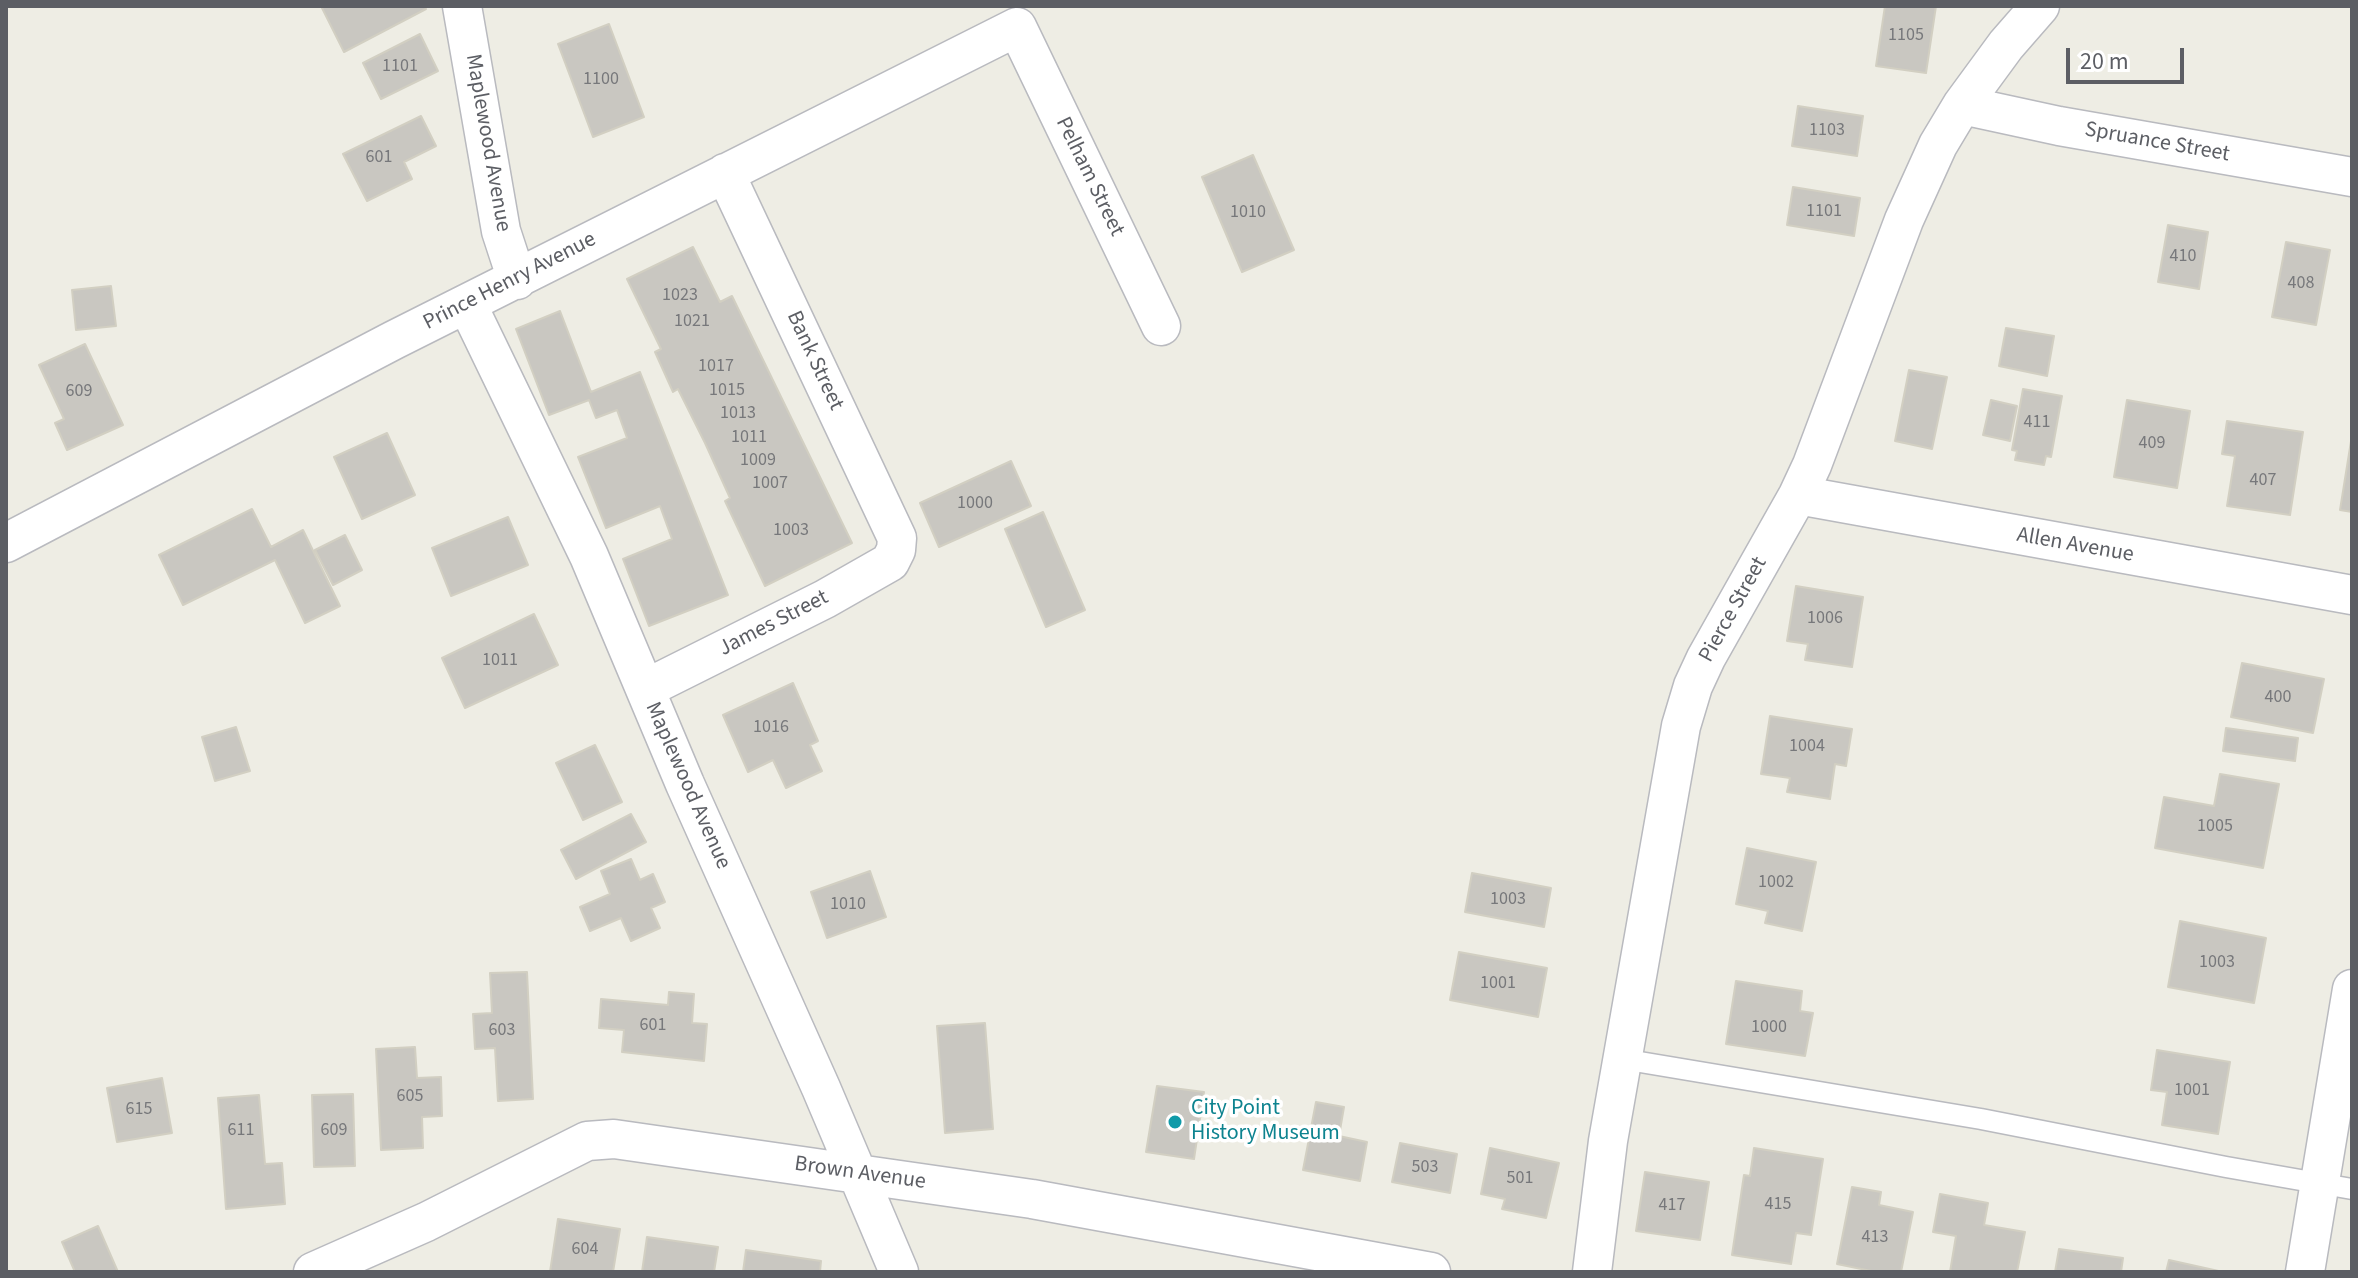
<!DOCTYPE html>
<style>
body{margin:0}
#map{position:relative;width:2358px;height:1278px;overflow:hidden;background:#eeede4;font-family:"Source Sans 3",sans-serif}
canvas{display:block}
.frame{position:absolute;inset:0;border:8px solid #5c5e64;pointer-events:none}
.scale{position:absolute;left:2066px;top:48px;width:118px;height:36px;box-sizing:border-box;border:4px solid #5c5e64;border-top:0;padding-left:10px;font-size:24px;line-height:28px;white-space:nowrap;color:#5c5e64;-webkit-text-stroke:6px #fff;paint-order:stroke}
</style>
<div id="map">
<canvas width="2358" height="1278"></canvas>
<div class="frame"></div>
<div class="scale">20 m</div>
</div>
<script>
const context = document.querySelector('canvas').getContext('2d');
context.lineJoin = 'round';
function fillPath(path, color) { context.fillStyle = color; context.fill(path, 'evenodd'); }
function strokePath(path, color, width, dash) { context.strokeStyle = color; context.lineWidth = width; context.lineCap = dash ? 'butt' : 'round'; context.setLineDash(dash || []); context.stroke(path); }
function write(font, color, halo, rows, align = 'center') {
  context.font = font + ' "Source Sans 3",sans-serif'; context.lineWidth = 7; context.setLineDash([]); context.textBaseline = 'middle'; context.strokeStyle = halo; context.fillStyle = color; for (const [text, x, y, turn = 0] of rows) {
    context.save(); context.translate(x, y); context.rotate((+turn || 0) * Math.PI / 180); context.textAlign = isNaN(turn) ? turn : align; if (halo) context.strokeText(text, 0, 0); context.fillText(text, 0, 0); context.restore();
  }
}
const building = new Path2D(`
 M 321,6 L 424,6 L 426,9 L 344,52 Z
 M 1885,6 L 1936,6 L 1926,73 L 1876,66 Z
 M 609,24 L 644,117 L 593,137 L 558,44 Z
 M 420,34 L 438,71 L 381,99 L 363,63 Z
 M 1798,106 L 1863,116 L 1857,156 L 1792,146 Z
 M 421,116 L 436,146 L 404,162 L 412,179 L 367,201 L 343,154 Z
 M 1253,155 L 1294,250 L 1242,272 L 1202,177 Z
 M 1793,187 L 1860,198 L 1854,236 L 1787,225 Z
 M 2168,225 L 2208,232 L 2199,289 L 2158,282 Z
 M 2286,242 L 2330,250 L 2316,325 L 2272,317 Z
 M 693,247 L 720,302 L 732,296 L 852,543 L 765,586 L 725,501 L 730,498 L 705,443 L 678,389 L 673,392 L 655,352 L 661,349 L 627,279 Z
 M 111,286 L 116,326 L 76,330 L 72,290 Z
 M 560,311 L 591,392 L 640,372 L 728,595 L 649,626 L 623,559 L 672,539 L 660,506 L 606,528 L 578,457 L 627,438 L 617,410 L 596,418 L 589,400 L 549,415 L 516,329 Z
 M 2006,328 L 2054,336 L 2047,376 L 1999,366 Z
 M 85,344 L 123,425 L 67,450 L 55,423 L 64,419 L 39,365 Z
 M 1909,370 L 1947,377 L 1932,449 L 1895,441 Z
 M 2023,389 L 2062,396 L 2051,457 L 2046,456 L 2044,465 L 2015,460 L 2017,451 L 2012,450 Z
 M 1991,400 L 2017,406 L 2010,441 L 1983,435 Z
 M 2127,400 L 2190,411 L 2177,488 L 2114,477 Z
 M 2227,421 L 2303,432 L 2290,515 L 2227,506 L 2235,456 L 2222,454 Z
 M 387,433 L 415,495 L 362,519 L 334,457 Z
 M 2352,435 L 2352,512 L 2340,510 Z
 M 1011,461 L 1031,506 L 939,547 L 920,503 Z
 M 252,509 L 271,547 L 303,530 L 340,606 L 305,623 L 275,560 L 183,605 L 159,555 Z
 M 1043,512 L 1085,610 L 1046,627 L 1005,529 Z
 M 508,517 L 528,565 L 451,596 L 432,548 Z
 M 345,535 L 362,570 L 333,585 L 315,550 Z
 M 1796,586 L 1863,597 L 1852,667 L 1805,660 L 1808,644 L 1787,641 Z
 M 534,614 L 558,665 L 465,708 L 442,658 Z
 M 2242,663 L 2324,679 L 2313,733 L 2231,717 Z
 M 793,683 L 818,741 L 810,745 L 822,771 L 786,788 L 773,760 L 748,772 L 723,715 Z
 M 1770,716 L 1852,729 L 1846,766 L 1835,764 L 1830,799 L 1787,792 L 1790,778 L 1761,774 Z
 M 236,727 L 250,771 L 215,781 L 202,737 Z
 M 2226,728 L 2298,738 L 2295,761 L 2223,751 Z
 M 595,745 L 622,802 L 583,820 L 556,763 Z
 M 2220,774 L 2279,784 L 2263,868 L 2155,848 L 2164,797 L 2214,806 Z
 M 631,814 L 646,842 L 576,879 L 561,850 Z
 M 1747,848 L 1816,862 L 1802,931 L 1765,923 L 1768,911 L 1736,904 Z
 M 631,859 L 640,880 L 653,874 L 665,902 L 651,908 L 660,928 L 631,941 L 621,918 L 590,931 L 580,907 L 610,894 L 601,871 Z
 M 870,871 L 886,917 L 827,938 L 811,892 Z
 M 1472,873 L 1551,888 L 1544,927 L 1465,912 Z
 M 2180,921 L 2266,938 L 2254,1003 L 2168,987 Z
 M 1459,952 L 1547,968 L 1538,1017 L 1450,1000 Z
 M 527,972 L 533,1099 L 498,1101 L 495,1048 L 475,1049 L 473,1014 L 492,1013 L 490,973 Z
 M 1736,981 L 1802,991 L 1800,1011 L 1813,1013 L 1805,1056 L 1726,1044 Z
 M 669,992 L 694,994 L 692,1023 L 707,1024 L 704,1061 L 622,1052 L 624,1030 L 599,1028 L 601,999 L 668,1005 Z
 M 985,1023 L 993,1129 L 945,1133 L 937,1026 Z
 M 415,1047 L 417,1078 L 441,1077 L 442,1116 L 422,1117 L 423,1148 L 381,1150 L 376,1049 Z
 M 2157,1050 L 2230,1062 L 2218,1134 L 2162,1125 L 2167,1092 L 2151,1090 Z
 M 162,1078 L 172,1133 L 117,1142 L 107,1088 Z
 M 1157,1086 L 1204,1092 L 1194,1159 L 1146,1152 Z
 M 353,1094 L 355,1166 L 314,1167 L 312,1095 Z
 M 259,1095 L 265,1164 L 282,1163 L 285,1204 L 226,1209 L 218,1098 Z
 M 1316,1102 L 1344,1107 L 1339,1136 L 1367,1142 L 1360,1181 L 1303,1170 Z
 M 1400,1143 L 1457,1154 L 1450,1193 L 1392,1182 Z
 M 1490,1148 L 1559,1163 L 1546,1218 L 1502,1209 L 1505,1199 L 1481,1194 Z
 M 1754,1148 L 1823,1159 L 1811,1235 L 1796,1233 L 1791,1264 L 1732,1255 L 1744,1175 L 1750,1176 Z
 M 1645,1172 L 1709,1182 L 1700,1240 L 1636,1231 Z
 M 1852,1187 L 1881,1192 L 1879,1205 L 1913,1212 L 1901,1272 L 1876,1272 L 1837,1264 Z
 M 1940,1194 L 1988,1203 L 1984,1225 L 2025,1232 L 2017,1272 L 1950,1272 L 1956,1236 L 1933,1232 Z
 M 558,1219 L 620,1229 L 613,1272 L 550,1272 Z
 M 98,1226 L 118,1272 L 75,1272 L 62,1242 Z
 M 647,1237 L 718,1247 L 714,1272 L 642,1272 Z
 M 2059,1249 L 2123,1258 L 2121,1272 L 2055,1272 Z
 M 746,1250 L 821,1261 L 820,1272 L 743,1272 Z
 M 2169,1260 L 2223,1272 L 2166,1272 Z`);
fillPath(building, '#c9c7c1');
strokePath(building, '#d2cfc2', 2);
const lane = new Path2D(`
 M 1622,1059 L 1981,1119 L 2226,1167 L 2352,1189`);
const street = new Path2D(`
 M 462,6 L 501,231 L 517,280
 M 1962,105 L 2059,126 L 2352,177
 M 467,304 L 589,556 L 685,784 L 821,1088 L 899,1272
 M 1798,495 L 2352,595
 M 6,543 L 394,340 L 1017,27 L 1161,326
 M 645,689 L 825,599 L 890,562 L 896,550 L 897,538 L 725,173
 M 313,1272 L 426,1222 L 587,1141 L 614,1139 L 1032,1199 L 1431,1272
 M 1592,1272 L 1608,1141 L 1681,726 L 1693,686 L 1706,658 L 1798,495 L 1812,465 L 1904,220 L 1938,145 L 1962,105 L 2006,45 L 2040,6
 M 2305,1272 L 2352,989`);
strokePath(lane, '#b9babf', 23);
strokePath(street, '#b9babf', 41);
strokePath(lane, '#fff', 20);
strokePath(street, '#fff', 38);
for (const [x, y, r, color] of [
 [1175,1122,8,"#0f9aa8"]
]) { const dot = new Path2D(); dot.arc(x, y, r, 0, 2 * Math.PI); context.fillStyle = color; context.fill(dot); strokePath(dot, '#fff', 3); }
write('18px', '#77787b', null, [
 ["1105",1906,36],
 ["1101",400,67],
 ["1100",601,80],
 ["1103",1827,131],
 ["601",379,158],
 ["1101",1824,212],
 ["1010",1248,213],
 ["410",2183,257],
 ["408",2301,284],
 ["1023",680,296],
 ["1021",692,322],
 ["1017",716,367],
 ["1015",727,391],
 ["609",79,392],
 ["1013",738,414],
 ["411",2037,423],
 ["1011",749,438],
 ["409",2152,444],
 ["1009",758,461],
 ["407",2263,481],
 ["1007",770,484],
 ["1000",975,504],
 ["1003",791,531],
 ["1006",1825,619],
 ["1011",500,661],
 ["400",2278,698],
 ["1016",771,728],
 ["1004",1807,747],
 ["1005",2215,827],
 ["1002",1776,883],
 ["1003",1508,900],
 ["1010",848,905],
 ["1003",2217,963],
 ["1001",1498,984],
 ["601",653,1026],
 ["1000",1769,1028],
 ["603",502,1031],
 ["1001",2192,1091],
 ["605",410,1097],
 ["615",139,1110],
 ["611",241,1131],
 ["609",334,1131],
 ["503",1425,1168],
 ["501",1520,1179],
 ["415",1778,1205],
 ["417",1672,1206],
 ["413",1875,1238],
 ["604",585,1250]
]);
write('22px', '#5c5e64', '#fff', [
 ["Maplewood Avenue",487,143,80],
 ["Spruance Street",2157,143,10],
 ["Pelham Street",1089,177,64],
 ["Prince Henry Avenue",510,282,-27],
 ["Bank Street",814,361,65],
 ["Allen Avenue",2075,546,10],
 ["Pierce Street",1734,610,-61],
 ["James Street",774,624,-27],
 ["Maplewood Avenue",687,786,66],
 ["Brown Avenue",860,1174,8]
]);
write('22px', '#0d838f', '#fff', [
 ["City Point",1191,1109],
 ["History Museum",1191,1134]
], 'left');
</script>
